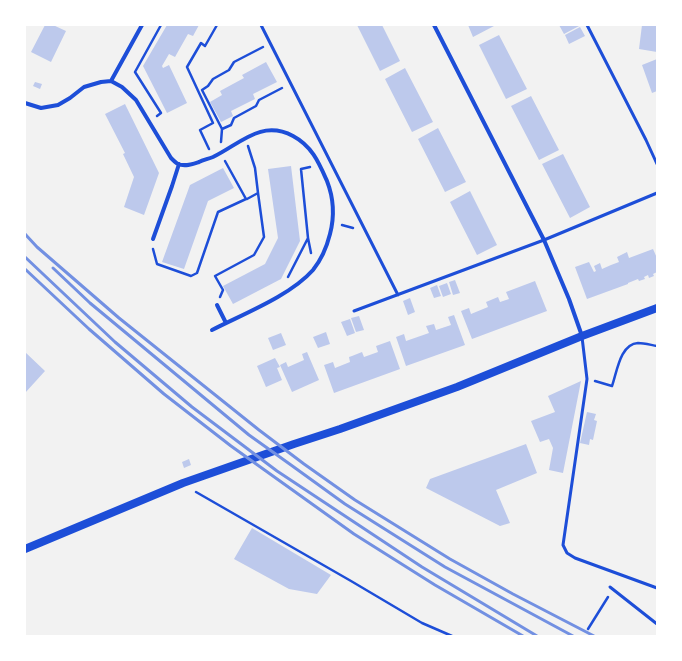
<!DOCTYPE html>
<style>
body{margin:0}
#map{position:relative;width:682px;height:661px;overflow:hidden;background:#f2f2f2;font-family:Raleway,sans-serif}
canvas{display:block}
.frame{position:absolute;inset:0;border:26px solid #fff;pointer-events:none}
</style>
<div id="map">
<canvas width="682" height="661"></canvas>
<div class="frame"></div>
</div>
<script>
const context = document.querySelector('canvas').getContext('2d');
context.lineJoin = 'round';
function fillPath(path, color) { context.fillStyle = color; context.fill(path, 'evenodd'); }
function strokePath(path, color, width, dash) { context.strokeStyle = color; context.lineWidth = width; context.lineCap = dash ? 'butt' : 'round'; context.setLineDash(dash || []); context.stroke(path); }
fillPath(new Path2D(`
 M 45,25 L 53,25 L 66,31 L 51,62 L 31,52 Z
 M 167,25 L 199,25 L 193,36 L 188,34 L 175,57 L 169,54 L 162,66 L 163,68 L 169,65 L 187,103 L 167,113 L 143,66 Z
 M 357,25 L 382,25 L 400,61 L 380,71 Z
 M 468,25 L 493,25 L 494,26 L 473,37 Z
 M 559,25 L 581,25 L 564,34 Z
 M 642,25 L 657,25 L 657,52 L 639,49 Z
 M 580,27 L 585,36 L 569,44 L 565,35 Z
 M 499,35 L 527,89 L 506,99 L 479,45 Z
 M 657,59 L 657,91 L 652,93 L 642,65 Z
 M 266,62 L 277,82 L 253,94 L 255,99 L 231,111 L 233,116 L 221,122 L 210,102 L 222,95 L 220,91 L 244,78 L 242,75 Z
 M 405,68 L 433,122 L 412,132 L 385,79 Z
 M 35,82 L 42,84 L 40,89 L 33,86 Z
 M 531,96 L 559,150 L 539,160 L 511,106 Z
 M 125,104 L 159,173 L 144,215 L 124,207 L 134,177 L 123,154 L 125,153 L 105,114 Z
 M 438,128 L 466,182 L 445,192 L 418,139 Z
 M 563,154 L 590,207 L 570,218 L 542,164 Z
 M 291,166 L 300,241 L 281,279 L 233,304 L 223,286 L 265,264 L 278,238 L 268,169 Z
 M 223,168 L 234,188 L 208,201 L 184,269 L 162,262 L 190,185 Z
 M 470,191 L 497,245 L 477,255 L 450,202 Z
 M 653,249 L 657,258 L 657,272 L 653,274 L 654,276 L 649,278 L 648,275 L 644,277 L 645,279 L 639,281 L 638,279 L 628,283 L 628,284 L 587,299 L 575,267 L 589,262 L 594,272 L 596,271 L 594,266 L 600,263 L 602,269 L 611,265 L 619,262 L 617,257 L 627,252 L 629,258 Z
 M 455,280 L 460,293 L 453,295 L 449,282 Z
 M 535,281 L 547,311 L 472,339 L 461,311 L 469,308 L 471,314 L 488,307 L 486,302 L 498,297 L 500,302 L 509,299 L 506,292 Z
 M 447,283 L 451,294 L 443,297 L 439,286 Z
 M 437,285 L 441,296 L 434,298 L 430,288 Z
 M 410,298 L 415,312 L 408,315 L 403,301 Z
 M 454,315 L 465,345 L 406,366 L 396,337 L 404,334 L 406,341 L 429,333 L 426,326 L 434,324 L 436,330 L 451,325 L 448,317 Z
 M 359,316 L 364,330 L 356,332 L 351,318 Z
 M 350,319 L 355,333 L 347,336 L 341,322 Z
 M 326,332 L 330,344 L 318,348 L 313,337 Z
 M 281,333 L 286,345 L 273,350 L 268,338 Z
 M 390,341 L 400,369 L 334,393 L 324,365 L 333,362 L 335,368 L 350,362 L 349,357 L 352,356 L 362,352 L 364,357 L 378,352 L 376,346 Z
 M 25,352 L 45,371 L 25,393 Z
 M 307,352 L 319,380 L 292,392 L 280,365 L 286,362 L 288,367 L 304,360 L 302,354 Z
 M 275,358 L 280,367 L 277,368 L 282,380 L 266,387 L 257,366 Z
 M 581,381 L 563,473 L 549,470 L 553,448 L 549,439 L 540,442 L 531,421 L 555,412 L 548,396 Z
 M 587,412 L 596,414 L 594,420 L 597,421 L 593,440 L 590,439 L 589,445 L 580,443 Z
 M 526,444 L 537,473 L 496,490 L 510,523 L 500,526 L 426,488 L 430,479 Z
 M 189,459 L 191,465 L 184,468 L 182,462 Z
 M 252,528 L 331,575 L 317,594 L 289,589 L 234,559 Z`), '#bdc9ec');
strokePath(new Path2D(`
 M 157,116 L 161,113 L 135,72 L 161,25
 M 222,129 L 231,125 L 234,118 L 256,106 L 259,100 L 282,88
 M 221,142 L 222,129 L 202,90 L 208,86 L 213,79 L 229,70 L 234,62 L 263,47
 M 248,146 L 255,168 L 258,193
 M 209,149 L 200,130 L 213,123 L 187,67 L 201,43 L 205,46 L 217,25
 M 342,225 L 353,228
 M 308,238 L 311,253
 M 153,249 L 157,264 L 191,276 L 197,273 L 218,212 L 246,199 L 225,161
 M 288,277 L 308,238 L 301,169 L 310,167
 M 220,297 L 223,290 L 215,276 L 254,255 L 264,237 L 258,193 L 247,199
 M 595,381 L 612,386 C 617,372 620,344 638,343 C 644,343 651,345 657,346
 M 196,492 L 351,581 L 422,623 L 452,636
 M 588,629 L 608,597`), '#1d4ed8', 2.5);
strokePath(new Path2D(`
 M 261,25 L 398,295
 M 587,25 L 646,140 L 657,164
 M 354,311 L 544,240 L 657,193
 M 582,337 L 587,379 L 563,545 L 567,553 L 575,558 L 657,588
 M 610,587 L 657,624`), '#1d4ed8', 3);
strokePath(new Path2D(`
 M 434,25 L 544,240 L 569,299 L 582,336
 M 111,81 L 142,25
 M 25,103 L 41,108 L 58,105 L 70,98 L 84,87 L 101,82 L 111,81 L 122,87 L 136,100 L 171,158 C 173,160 176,163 178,164 C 185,167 193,164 199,162 C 203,160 208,159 213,157 C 240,144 261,119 293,136 C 312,146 319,163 327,181 C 334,199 335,215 330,234 C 327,246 321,260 313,270 C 290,296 243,314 212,330
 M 153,239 L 172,186 L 179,164
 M 217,305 L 226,323`), '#1d4ed8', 4);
strokePath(new Path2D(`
 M 25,549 L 183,483 L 294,444 L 340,429 L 457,387 L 582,336 L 657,308`), '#1d4ed8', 8);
strokePath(new Path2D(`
 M 25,234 L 37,247 L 119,318 L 259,430 L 304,464 L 355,500 L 450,559 L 513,594 L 594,636
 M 25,257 L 115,342 L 192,407 L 277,471 L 422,567 L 537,636
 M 53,268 L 90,303 L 249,435 L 291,465 L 345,504 L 445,567 L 573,636
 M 25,269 L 89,329 L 164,394 L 231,446 L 354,534 L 435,585 L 523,636`), '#7290e2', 3);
</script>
